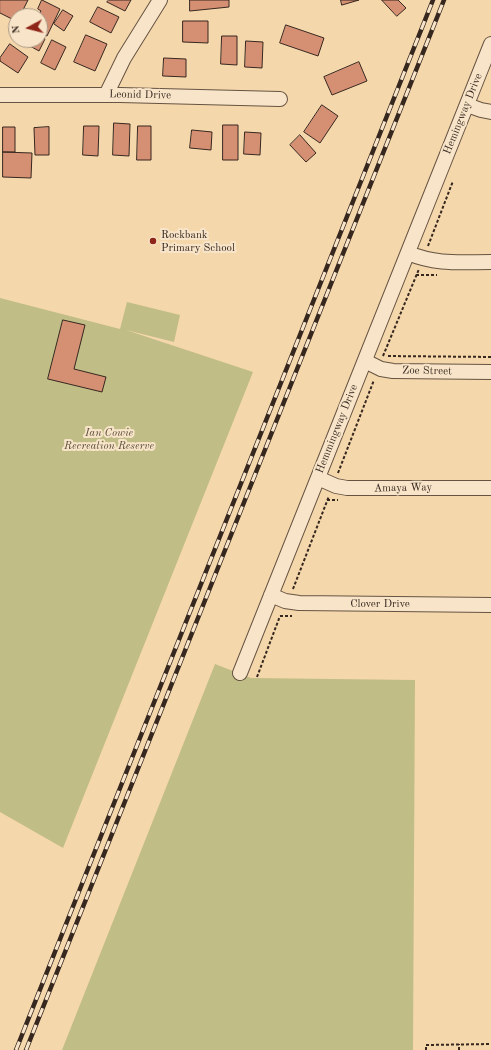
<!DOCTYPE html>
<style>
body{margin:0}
#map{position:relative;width:491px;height:1050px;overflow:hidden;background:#f5d7ac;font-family:"Old Standard TT",serif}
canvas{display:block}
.north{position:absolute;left:8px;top:8px;width:40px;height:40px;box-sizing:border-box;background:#f8e5c9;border:1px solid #aa9985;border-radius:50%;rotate:263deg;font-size:11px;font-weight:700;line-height:16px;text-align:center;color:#36271f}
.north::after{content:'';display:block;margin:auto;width:14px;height:18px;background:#8f2418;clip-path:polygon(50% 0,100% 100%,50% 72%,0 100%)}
</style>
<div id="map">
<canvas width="491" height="1050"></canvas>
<div class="north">N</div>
</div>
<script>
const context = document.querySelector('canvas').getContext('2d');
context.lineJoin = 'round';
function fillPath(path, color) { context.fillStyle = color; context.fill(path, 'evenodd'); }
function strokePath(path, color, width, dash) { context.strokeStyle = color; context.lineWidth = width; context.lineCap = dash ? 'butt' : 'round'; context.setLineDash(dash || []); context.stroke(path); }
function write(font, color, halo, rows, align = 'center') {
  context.font = font + ' "Old Standard TT",serif'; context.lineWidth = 4; context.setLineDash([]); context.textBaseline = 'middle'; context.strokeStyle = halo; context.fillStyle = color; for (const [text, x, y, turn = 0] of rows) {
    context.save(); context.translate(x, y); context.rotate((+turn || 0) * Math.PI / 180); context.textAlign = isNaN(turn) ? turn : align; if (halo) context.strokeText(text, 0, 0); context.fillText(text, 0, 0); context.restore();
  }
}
fillPath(new Path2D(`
 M 0,298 L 120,329 L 127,302 L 180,315 L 174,342 L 126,330 L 253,372 L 63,848 L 0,812 Z
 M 215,664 L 251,678 L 415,680 L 413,1050 L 62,1050 Z`), '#c1bd86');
const building = new Path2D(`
 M 0,0 L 28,0 L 20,16 L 16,16 L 16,21 L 0,13 Z
 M 42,0 L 60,9 L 47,36 L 40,32 L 40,16 L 38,16 L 41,11 L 38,9 Z
 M 109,0 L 131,0 L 125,11 L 107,2 Z
 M 190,0 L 229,0 L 229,7 L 190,11 Z
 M 341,0 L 359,0 L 342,5 Z
 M 382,0 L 398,0 L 406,8 L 397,16 Z
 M 98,7 L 119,17 L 111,33 L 90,22 Z
 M 63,10 L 73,16 L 64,31 L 54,24 Z
 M 183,21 L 208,21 L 208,43 L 183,42 Z
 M 286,25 L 324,38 L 318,56 L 280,43 Z
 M 86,35 L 107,44 L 95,71 L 74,62 Z
 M 40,36 L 45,39 L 39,51 L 19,40 L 40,40 Z
 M 222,36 L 237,36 L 237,65 L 221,64 Z
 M 52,40 L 66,47 L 55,70 L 41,63 Z
 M 246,41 L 263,42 L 262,68 L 245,67 Z
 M 10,44 L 28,57 L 18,73 L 0,61 L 0,58 Z
 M 164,58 L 186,59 L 186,77 L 163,76 Z
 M 359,62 L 367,81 L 332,95 L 324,77 Z
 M 322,105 L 338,116 L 320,143 L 304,132 Z
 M 114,123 L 130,124 L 129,156 L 113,155 Z
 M 223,125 L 238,125 L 238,160 L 223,160 Z
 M 84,126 L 99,126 L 98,156 L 83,155 Z
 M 138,126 L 151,126 L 151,160 L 137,160 Z
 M 3,127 L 15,127 L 15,152 L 3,152 Z
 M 49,127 L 49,155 L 35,155 L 34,128 Z
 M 192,130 L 212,132 L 211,150 L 190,148 Z
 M 245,132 L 261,133 L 260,155 L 244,154 Z
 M 300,135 L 316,153 L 306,162 L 290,145 Z
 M 3,152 L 32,153 L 31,178 L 3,177 Z
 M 63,320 L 85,325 L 74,369 L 106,377 L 102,392 L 48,379 Z`);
fillPath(building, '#d58f73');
strokePath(building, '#36271f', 1);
const minor = new Path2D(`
 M 0,95 L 120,95 L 280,99
 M 106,95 L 124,58 L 160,0
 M 467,105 L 481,110 L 491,112
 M 408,253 C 437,265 460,262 491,262
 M 365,361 L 381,369 L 393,371 L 491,372
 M 318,478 L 336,486 L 347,488 L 491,488
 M 271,595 L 285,601 L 299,603 L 491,605
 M 240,673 L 491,44`);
strokePath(minor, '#665342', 16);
strokePath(new Path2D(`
 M 428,246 L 453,181
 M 416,275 L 437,275
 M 383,356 L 419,269
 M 388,356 L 491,357
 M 338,473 L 374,380
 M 327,500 L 338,500
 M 293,589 L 329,496
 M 280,616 L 292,616
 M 257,677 L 280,616
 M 426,1050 L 426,1045 L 491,1044
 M 459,1050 L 459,1044`), '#36271f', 2, [3, 2]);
strokePath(minor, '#f8e5c9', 14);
const rail = new Path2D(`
 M 16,1050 L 433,0
 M 26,1050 L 444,0`);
strokePath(rail, '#36271f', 4.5);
strokePath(rail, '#f8e5c9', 3, [9]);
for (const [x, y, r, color] of [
 [153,241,4,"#8f2418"]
]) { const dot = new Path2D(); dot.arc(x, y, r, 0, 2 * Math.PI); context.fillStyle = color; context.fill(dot); strokePath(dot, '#f8e5c9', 1.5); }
write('11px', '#36271f', '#f8e5c9', [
 ["Leonid Drive",140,95,1],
 ["Hemingway Drive",463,114,-68],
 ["Zoe Street",427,371,1],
 ["Hemmingway Drive",337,429,-68],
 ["Amaya Way",403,488,-1],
 ["Clover Drive",380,604]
]);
write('11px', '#36271f', '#f8e5c9', [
 ["Rockbank",161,235],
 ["Primary School",161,248]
], 'left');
write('italic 11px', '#594c39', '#f8e5c9', [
 ["Ian Cowie",109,433],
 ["Recreation Reserve",109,446]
]);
</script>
